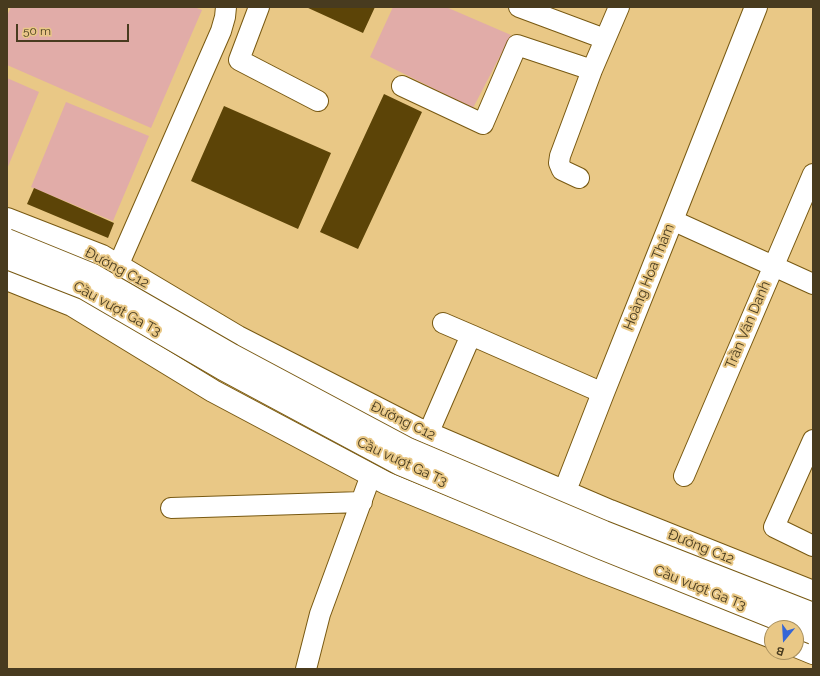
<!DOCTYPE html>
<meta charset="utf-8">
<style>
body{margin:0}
#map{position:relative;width:820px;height:676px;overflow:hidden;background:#e9c886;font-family:Raleway,sans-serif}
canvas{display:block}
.frame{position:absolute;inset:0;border:8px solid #483b1f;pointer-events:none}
.north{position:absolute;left:764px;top:620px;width:40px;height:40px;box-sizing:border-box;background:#e9c886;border:1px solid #a9905d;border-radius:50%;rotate:198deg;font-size:11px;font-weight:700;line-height:16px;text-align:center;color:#483b1f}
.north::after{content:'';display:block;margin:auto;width:14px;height:18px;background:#3566d6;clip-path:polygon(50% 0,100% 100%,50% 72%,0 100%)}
.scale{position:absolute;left:16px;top:24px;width:113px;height:18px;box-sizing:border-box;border:2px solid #483b1f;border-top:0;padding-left:5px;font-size:12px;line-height:14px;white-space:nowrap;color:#483b1f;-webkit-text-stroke:3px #e9c886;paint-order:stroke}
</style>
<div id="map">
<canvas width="820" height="676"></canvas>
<div class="frame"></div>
<div class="north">B</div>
<div class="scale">50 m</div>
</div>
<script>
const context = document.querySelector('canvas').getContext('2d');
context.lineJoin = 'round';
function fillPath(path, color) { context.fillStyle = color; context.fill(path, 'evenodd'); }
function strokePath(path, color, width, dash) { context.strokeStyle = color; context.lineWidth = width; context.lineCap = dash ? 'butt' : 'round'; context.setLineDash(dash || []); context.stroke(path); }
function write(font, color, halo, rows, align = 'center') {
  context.font = font + ' Raleway,sans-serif'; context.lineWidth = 4; context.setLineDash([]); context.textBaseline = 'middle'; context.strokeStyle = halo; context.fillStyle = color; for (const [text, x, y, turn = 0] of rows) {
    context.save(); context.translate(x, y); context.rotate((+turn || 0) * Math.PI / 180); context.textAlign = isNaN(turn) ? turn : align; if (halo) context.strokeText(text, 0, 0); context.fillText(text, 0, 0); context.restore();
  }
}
fillPath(new Path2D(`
 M 11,7 L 194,7 L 202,10 L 151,128 L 7,65 L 7,16 Z
 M 393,7 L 446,7 L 511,35 L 473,108 L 370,57 Z
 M 7,78 L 39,92 L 7,169 Z
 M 66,102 L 149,136 L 113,221 L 31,187 Z`), '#e1aca8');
fillPath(new Path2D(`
 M 306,7 L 375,7 L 363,33 Z
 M 384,94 L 422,112 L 358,249 L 320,232 Z
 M 224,106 L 331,153 L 298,229 L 191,181 Z
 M 34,188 L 114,223 L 108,238 L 27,204 Z`), '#5c4407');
const minor = new Path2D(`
 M 259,7 L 239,60 L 318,101
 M 519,7 L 605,39
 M 402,86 L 483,124 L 517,45 L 592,70 L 619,7
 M 579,178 L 562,170 L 559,163 L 560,156 L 592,70
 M 672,220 L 813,284
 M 118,266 L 221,31 L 225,17 L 226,7
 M 471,335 L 603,393
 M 428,434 L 471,335 L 443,323
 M 813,440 L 774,527 L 813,546
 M 684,476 L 813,174
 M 171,508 L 362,502
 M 306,669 L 320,614 L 371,475`);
const major = new Path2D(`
 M 7,219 L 102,256 L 238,337 L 416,428 L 610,511 L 813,592
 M 7,279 L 72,305 L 213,391 L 386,483 L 591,567 L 772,637
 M 559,506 L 603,393 L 672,220 L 756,7
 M 796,646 L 813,653`);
strokePath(minor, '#785912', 22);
strokePath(major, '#785912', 24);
strokePath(minor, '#fff', 20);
strokePath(major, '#fff', 22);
const majorBridge = new Path2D(`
 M 7,240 L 93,275 L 232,355 L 408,449 L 604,532 L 813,614
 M 7,258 L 84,288 L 223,369 L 400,464 L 601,548 L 813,633`);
strokePath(majorBridge, '#785912', 24, []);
strokePath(majorBridge, '#fff', 22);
write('14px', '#483b1f', '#e9c886', [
 ["Đường C12",117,268,28],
 ["Hoàng Hoa Thám",649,277,-68],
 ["Cầu vượt Ga T3",117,309,29],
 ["Trần Văn Danh",748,325,-67],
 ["Đường C12",403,421,26],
 ["Cầu vượt Ga T3",402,462,25],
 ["Đường C12",701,547,22],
 ["Cầu vượt Ga T3",700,588,22]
]);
</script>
